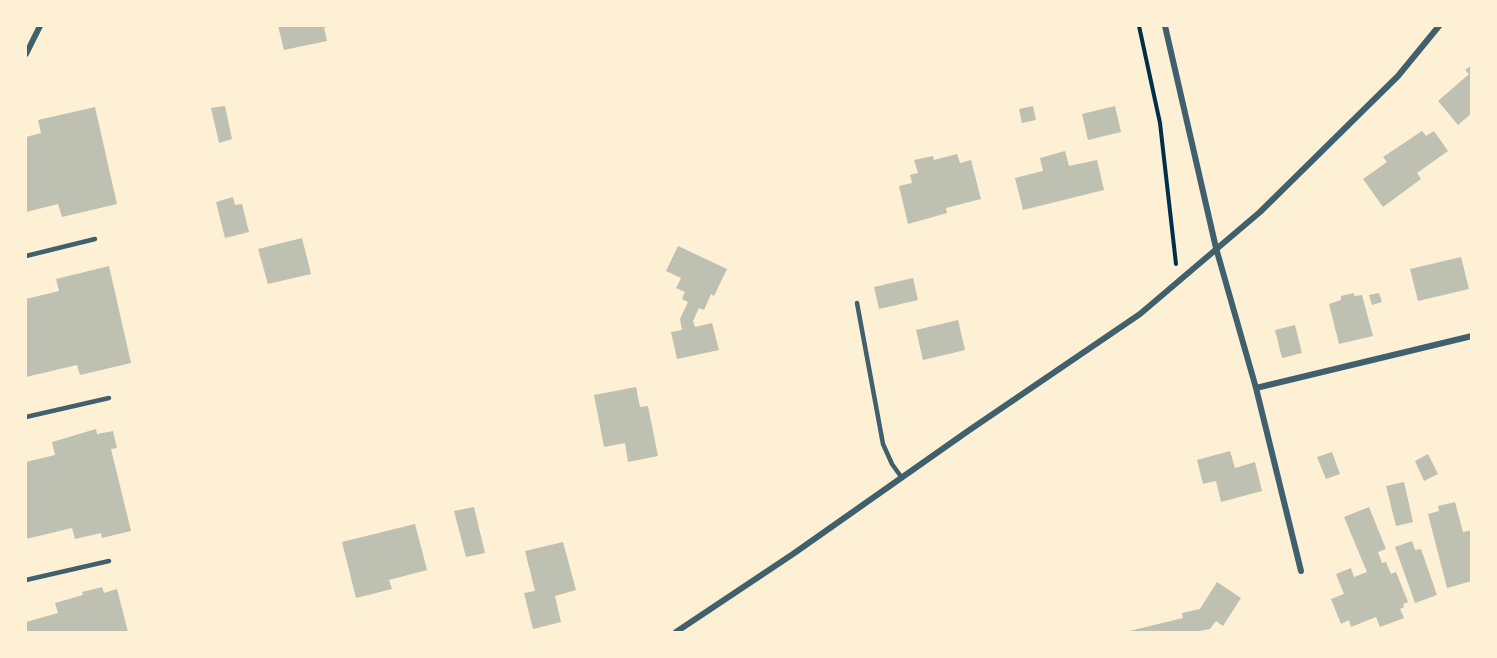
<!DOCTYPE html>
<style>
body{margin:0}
#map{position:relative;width:1497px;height:658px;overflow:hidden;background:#fdf0d5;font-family:"PT Sans Narrow",sans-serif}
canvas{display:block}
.frame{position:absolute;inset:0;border:27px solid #fdf0d5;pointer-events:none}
</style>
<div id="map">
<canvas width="1497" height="658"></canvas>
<div class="frame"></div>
</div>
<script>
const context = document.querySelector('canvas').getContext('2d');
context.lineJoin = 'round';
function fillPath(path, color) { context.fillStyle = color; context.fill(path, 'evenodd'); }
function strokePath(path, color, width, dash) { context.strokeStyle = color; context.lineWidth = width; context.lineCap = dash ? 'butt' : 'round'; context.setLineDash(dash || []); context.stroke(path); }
fillPath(new Path2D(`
 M 278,26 L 331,26 L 324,28 L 327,41 L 284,50 Z
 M 1472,65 L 1472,113 L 1458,125 L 1438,101 L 1469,74 L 1465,70 Z
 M 225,106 L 232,139 L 219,143 L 211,108 Z
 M 1033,106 L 1036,120 L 1022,123 L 1019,109 Z
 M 1115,106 L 1121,132 L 1088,140 L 1082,114 Z
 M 95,107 L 117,204 L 62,217 L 58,204 L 26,212 L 26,137 L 41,133 L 38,120 Z
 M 1422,131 L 1426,136 L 1434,131 L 1448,151 L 1417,173 L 1421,179 L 1383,207 L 1363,179 L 1387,162 L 1383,157 Z
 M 1065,151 L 1069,166 L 1097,160 L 1104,190 L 1023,210 L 1015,178 L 1043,171 L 1040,158 Z
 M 957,154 L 960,163 L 971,160 L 981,199 L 946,208 L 947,213 L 908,224 L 899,186 L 912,183 L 910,175 L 918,173 L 914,160 L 933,156 L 934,160 Z
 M 233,197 L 235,205 L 242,204 L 249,232 L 225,238 L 216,202 Z
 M 302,238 L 311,274 L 268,284 L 258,249 Z
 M 678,246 L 727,269 L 714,296 L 711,294 L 704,310 L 699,308 L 693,321 L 695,327 L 712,323 L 719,350 L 677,359 L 671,332 L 682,330 L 680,319 L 688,302 L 682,299 L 685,292 L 676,288 L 681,278 L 666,271 Z
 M 1461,257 L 1469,289 L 1418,301 L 1410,269 Z
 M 109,266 L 131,363 L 80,375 L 77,365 L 26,377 L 26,299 L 59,291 L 56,279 Z
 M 913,278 L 918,300 L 879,309 L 874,287 Z
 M 1354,293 L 1354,296 L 1362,295 L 1373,336 L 1339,344 L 1329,304 L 1341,300 L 1341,296 Z
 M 1379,293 L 1382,302 L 1372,305 L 1369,295 Z
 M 958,320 L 965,350 L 923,360 L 916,330 Z
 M 1295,325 L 1302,353 L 1282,358 L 1275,330 Z
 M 636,387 L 640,407 L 648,406 L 658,456 L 628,462 L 625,443 L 604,447 L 594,395 Z
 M 96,429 L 97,434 L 113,431 L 117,448 L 111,449 L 131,531 L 102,538 L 101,533 L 75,539 L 72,528 L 26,539 L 26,462 L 55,455 L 52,442 Z
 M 1230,451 L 1235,468 L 1255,462 L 1262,491 L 1221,502 L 1216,481 L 1203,484 L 1197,460 Z
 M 1332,452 L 1340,474 L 1326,479 L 1317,457 Z
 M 1428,454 L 1438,474 L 1424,481 L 1415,461 Z
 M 1404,482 L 1413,522 L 1396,526 L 1386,486 Z
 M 1455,502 L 1463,532 L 1472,530 L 1472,581 L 1447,588 L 1428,514 L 1439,511 L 1438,506 Z
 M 474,507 L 485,553 L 466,557 L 454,511 Z
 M 1369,507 L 1386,549 L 1378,552 L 1382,563 L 1386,562 L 1391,574 L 1396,572 L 1408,602 L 1403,604 L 1404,607 L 1400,609 L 1404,618 L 1380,627 L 1376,617 L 1351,627 L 1349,620 L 1341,624 L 1331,599 L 1344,594 L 1336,574 L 1351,568 L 1354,577 L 1367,572 L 1344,517 Z
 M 415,524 L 427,570 L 389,580 L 392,589 L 356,598 L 342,542 Z
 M 1412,541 L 1415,550 L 1421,549 L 1437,595 L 1415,603 L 1395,547 Z
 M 563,542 L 576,590 L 555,596 L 561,622 L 533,629 L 524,593 L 535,591 L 525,551 Z
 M 1217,582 L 1241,598 L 1223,626 L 1216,621 L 1210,629 L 1194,632 L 1125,632 L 1183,618 L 1182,613 L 1200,609 Z
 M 102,587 L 104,593 L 117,589 L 128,632 L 26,632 L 26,622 L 58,613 L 55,603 L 83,595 L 82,592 Z`), '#bec0b2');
strokePath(new Path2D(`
 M 1139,26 L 1160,123 L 1176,264`), '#003049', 4);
strokePath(new Path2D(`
 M 26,256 L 95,239
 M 857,303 L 883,444 L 892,464 L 902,478
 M 26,417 L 109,398
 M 26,580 L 109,561`), '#3f606c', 4.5);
strokePath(new Path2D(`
 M 1165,26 L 1216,248 L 1256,388 L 1301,571
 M 26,54 L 40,26
 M 1256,388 L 1472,336
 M 676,632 L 793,554 L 968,431 L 1140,314 L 1260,212 L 1398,76 L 1439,26`), '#3f606c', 6);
</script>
